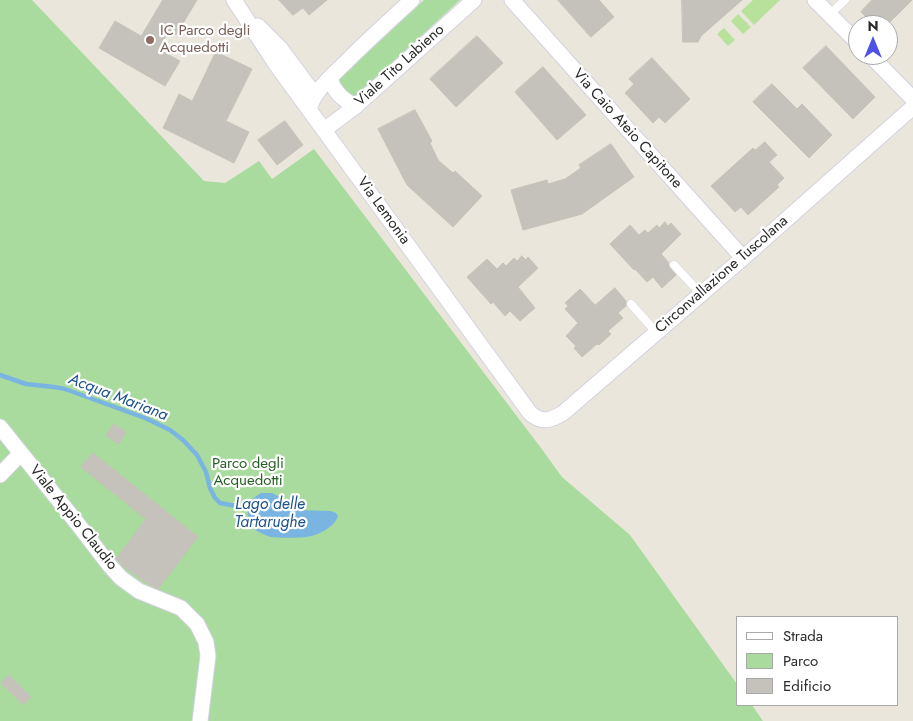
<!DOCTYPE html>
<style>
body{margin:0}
#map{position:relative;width:913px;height:721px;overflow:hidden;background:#eae6dc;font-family:Jost,sans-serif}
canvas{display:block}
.legend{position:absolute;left:736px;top:616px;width:162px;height:90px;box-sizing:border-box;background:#fff;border:1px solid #a9a9a9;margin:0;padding:6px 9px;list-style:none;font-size:15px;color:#292929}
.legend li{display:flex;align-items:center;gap:10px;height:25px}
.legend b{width:25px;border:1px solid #a9a9a9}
.north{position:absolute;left:848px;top:15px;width:50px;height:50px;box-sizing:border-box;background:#fff;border:1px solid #a9a9a9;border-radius:50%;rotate:0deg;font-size:14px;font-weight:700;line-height:20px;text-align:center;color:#292929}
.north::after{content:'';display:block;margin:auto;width:18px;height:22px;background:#4d51e6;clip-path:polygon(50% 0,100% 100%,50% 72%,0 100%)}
</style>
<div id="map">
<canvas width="913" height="721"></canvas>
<ul class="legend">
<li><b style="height:6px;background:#fff"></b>Strada</li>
<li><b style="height:14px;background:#a9db9e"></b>Parco</li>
<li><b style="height:14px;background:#c5c2bc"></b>Edificio</li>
</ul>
<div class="north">N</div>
</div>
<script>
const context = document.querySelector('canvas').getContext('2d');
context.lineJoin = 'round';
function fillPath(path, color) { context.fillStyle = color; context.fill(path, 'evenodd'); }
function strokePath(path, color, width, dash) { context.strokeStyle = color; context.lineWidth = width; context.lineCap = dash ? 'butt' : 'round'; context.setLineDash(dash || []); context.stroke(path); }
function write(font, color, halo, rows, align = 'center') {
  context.font = font + ' Jost,sans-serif'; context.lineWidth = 4.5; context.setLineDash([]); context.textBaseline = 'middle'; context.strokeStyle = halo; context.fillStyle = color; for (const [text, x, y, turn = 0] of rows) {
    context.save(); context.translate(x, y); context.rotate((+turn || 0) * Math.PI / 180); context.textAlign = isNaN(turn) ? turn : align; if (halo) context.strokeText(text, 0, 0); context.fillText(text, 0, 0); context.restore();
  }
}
fillPath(new Path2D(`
 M 0,0 L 32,0 L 204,181 L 225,183 L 259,161 L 272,179 L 314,149 L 541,448 L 562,477 L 630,535 L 737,684 L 737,705 L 752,705 L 763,721 L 0,721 Z
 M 424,0 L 460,0 L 355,97 L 354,98 L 348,98 L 338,80 Z`), '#a9db9e');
fillPath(new Path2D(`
 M 753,0 L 780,0 L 754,25 L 741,11 Z
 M 738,14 L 751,27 L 743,34 L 731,21 Z
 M 724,28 L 735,40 L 728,46 L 717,34 Z`), '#b8e19b');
fillPath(new Path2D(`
 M 261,493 L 272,493 L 282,498 L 292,507 L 298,510 L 331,511 L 336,513 L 338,516 C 335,527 317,536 306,537 C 300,538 276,538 270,537 C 265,535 253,530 250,525 C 246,519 248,508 249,501 C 251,501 257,495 261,493 Z`), '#7ab5e1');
strokePath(new Path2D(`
 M 0,375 L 26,384 L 54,387 L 65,389 L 145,418 L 170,430 L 183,440 L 197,455 L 206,472 L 210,488 L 215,498 L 220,503 L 252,509`), '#7ab5e1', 4.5);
const building = new Path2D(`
 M 163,0 L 197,0 L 176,35 L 169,31 L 158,49 L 180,61 L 165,86 L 99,48 L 115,21 L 141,36 Z
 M 279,0 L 327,0 L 309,15 L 303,8 L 293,15 Z
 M 558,0 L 599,0 L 614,17 L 591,37 Z
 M 682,0 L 742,0 L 701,36 L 698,42 L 683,42 Z
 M 872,0 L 912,0 L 887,25 L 874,25 L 861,12 Z
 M 477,36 L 503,63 L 456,107 L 430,79 Z
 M 826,46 L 875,97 L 853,119 L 803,68 Z
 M 216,52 L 252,69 L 226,121 L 249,132 L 234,163 L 163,128 L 179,94 L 192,101 Z
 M 652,58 L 690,99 L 665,123 L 659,117 L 653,123 L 625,93 L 634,84 L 629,79 Z
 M 543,67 L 586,115 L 557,140 L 515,92 Z
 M 772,84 L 797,109 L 802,104 L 832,135 L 809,158 L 753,102 Z
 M 415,110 L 432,141 L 430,143 L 438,160 L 453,173 L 455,171 L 482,196 L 453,227 L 407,185 L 378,129 Z
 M 285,121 L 303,145 L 277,165 L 258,140 Z
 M 765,142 L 777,155 L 769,162 L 784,178 L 777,185 L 779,187 L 748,215 L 741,207 L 735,212 L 711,186 L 753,148 L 755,150 Z
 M 611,144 L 634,177 L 582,214 L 523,230 L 511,190 L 547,180 L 548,184 L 565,179 L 581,168 L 579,165 Z
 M 665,222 L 668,226 L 671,223 L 681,234 L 661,254 L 669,263 L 668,263 L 670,268 L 676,275 L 662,288 L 653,277 L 647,282 L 635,269 L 634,270 L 610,244 L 630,225 L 639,235 L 645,230 L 648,233 L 657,225 L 659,228 Z
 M 522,256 L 526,260 L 528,257 L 538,268 L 518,287 L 535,308 L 520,321 L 510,311 L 505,316 L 493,302 L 491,304 L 467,277 L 487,259 L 497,269 L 503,263 L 506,266 L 514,258 L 517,261 Z
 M 615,288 L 626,301 L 626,306 L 618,313 L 623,318 L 608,331 L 611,334 L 599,345 L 597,344 L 582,357 L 574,348 L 576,346 L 566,336 L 578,323 L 565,309 L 568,306 L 565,303 L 580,289 L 595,305 Z
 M 114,424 L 126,432 L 119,444 L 106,436 Z
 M 93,453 L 198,537 L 158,589 L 148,584 L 124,567 L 116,559 L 146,519 L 81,467 Z
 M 9,675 L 31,697 L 23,705 L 1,683 Z`);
fillPath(building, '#c5c2bc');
strokePath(building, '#c5c2b6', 1);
const lane = new Path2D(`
 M 830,14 L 845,0
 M 674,265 L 701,294
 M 631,304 L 656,332`);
const street = new Path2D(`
 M 234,0 L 275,63 L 530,413 C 542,424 551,420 563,413 L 743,258 L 913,107
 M 512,0 L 743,258
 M 815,0 L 858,43
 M 258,26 L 280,48 L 315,95
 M 870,55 L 913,99
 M 330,79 C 335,93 343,100 356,106
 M 309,109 C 315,89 333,75 347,61 C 368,40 390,20 412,0
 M 324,130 L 356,106 L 474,0
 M 0,427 L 77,523 L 110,566 L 121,578 L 139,591 L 181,608 L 197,624 L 206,642 L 208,656 L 200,721
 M 0,475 L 21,453`);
strokePath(lane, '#d2d2e0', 9);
strokePath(street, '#d2d2e0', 17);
strokePath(lane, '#fff', 8);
strokePath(street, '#fff', 15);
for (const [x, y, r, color] of [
 [150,40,5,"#8d6e63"]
]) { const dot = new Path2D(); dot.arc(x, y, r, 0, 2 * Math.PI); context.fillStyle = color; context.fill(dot); strokePath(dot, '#fff', 2); }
write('15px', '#785e54', '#fff', [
 ["IC Parco degli",160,31],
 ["Acquedotti",160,48]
], 'left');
write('15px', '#292929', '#fff', [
 ["Viale Tito Labieno",400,66,-42],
 ["Via Caio Ateio Capitone",627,129,48],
 ["Via Lemonia",383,211,54],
 ["Circonvallazione Tuscolana",722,275,-41],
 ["Viale Appio Claudio",73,518,51]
]);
write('15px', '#245e21', '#fff', [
 ["Parco degli",248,464],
 ["Acquedotti",248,481]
]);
write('italic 16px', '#1b528a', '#fff', [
 ["Acqua Mariana",118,398,21],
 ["Lago delle",270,505],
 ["Tartarughe",270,523]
]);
</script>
